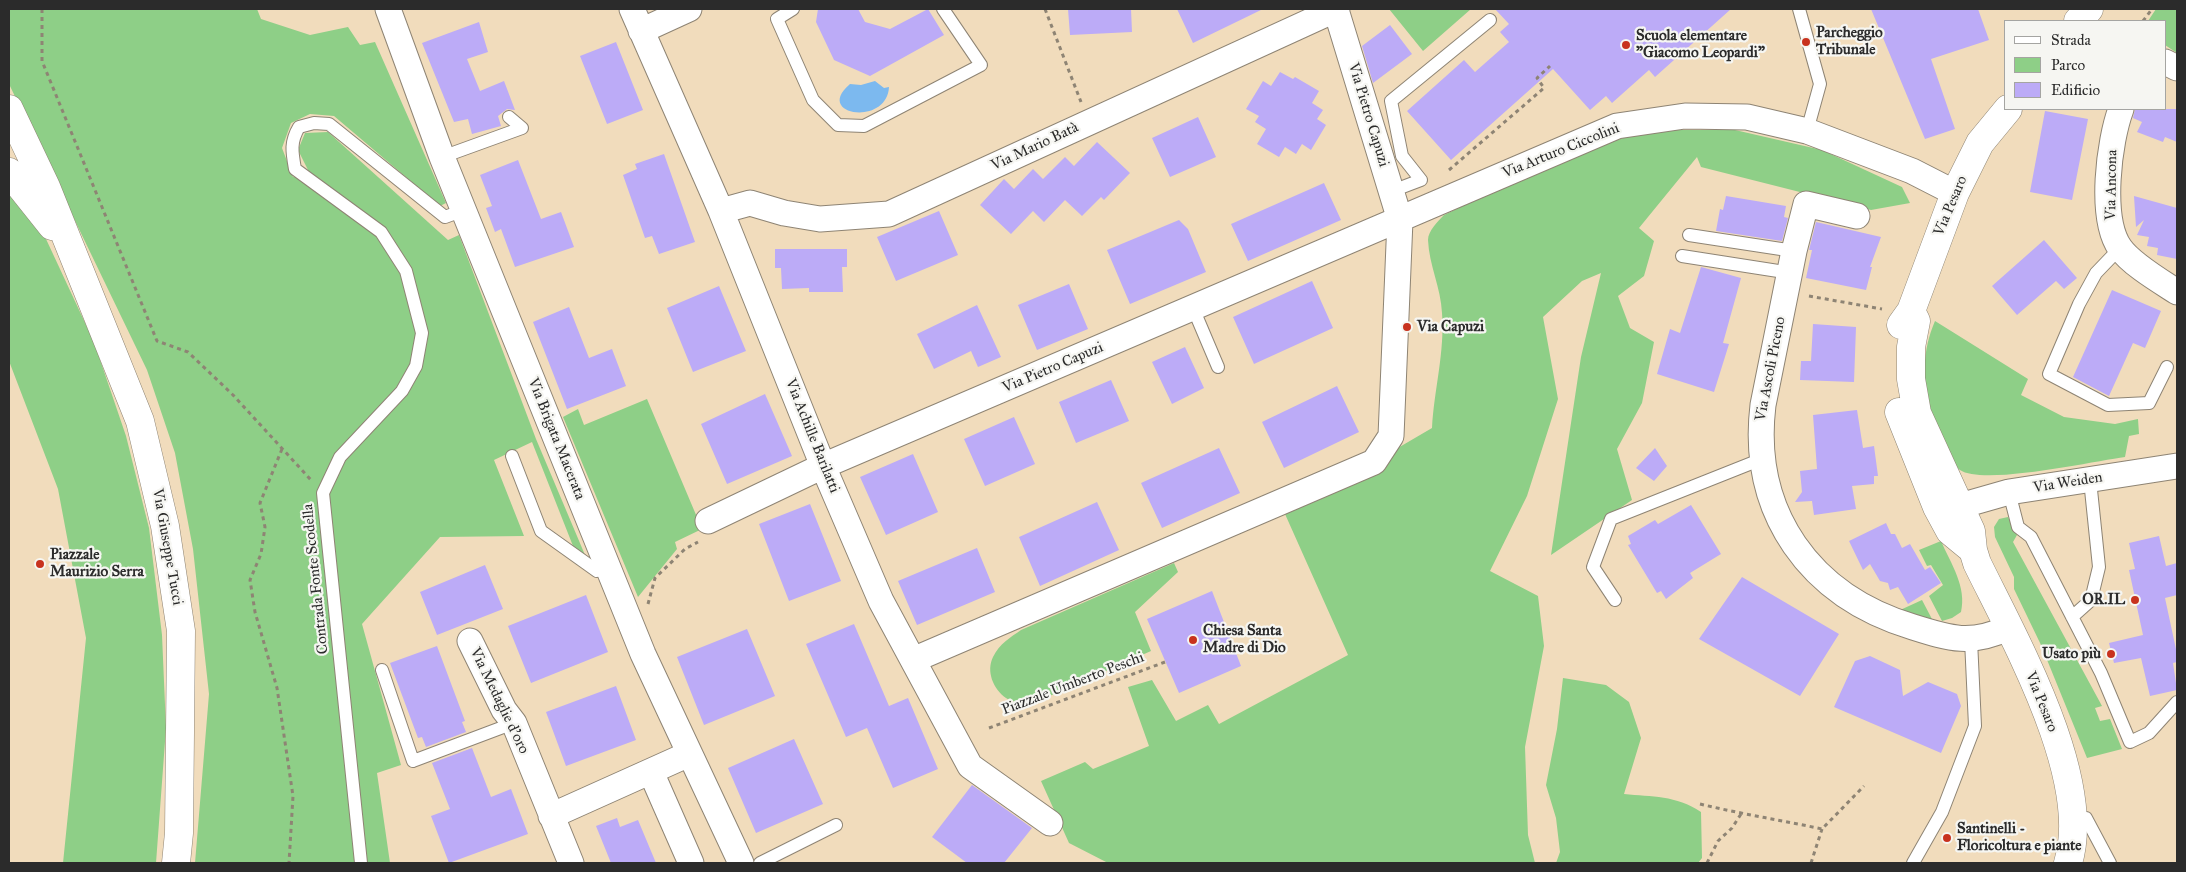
<!DOCTYPE html>
<meta charset="utf-8">
<style>
body{margin:0}
#map{position:relative;width:2186px;height:872px;overflow:hidden;background:#f1dcbc;font-family:"IM FELL Great Primer",serif}
canvas{display:block}
.frame{position:absolute;inset:0;border:10px solid #2b2b2b;pointer-events:none}
.legend{position:absolute;left:2004px;top:20px;width:162px;height:90px;box-sizing:border-box;background:#f6f6f2;border:1px solid #a5a5a2;margin:0;padding:6px 9px;list-style:none;font-size:15px;color:#2b2b2b}
.legend li{display:flex;align-items:center;gap:10px;height:25px}
.legend b{width:25px;border:1px solid #a5a5a2}
</style>
<div id="map">
<canvas width="2186" height="872"></canvas>
<div class="frame"></div>
<ul class="legend">
<li><b style="height:6px;background:#fff"></b>Strada</li>
<li><b style="height:14px;background:#8ecf87"></b>Parco</li>
<li><b style="height:14px;background:#bcabf7"></b>Edificio</li>
</ul>
</div>
<script>
const context = document.querySelector('canvas').getContext('2d');
context.lineJoin = 'round';
function fillPath(path, color) { context.fillStyle = color; context.fill(path, 'evenodd'); }
function strokePath(path, color, width, dash) { context.strokeStyle = color; context.lineWidth = width; context.lineCap = dash ? 'butt' : 'round'; context.setLineDash(dash || []); context.stroke(path); }
function write(font, color, halo, rows, align = 'center') {
  context.font = font + ' "IM FELL Great Primer",serif'; context.lineWidth = 4.5; context.setLineDash([]); context.textBaseline = 'middle'; context.strokeStyle = halo; context.fillStyle = color; for (const [text, x, y, turn = 0] of rows) {
    context.save(); context.translate(x, y); context.rotate((+turn || 0) * Math.PI / 180); context.textAlign = isNaN(turn) ? turn : align; if (halo) context.strokeText(text, 0, 0); context.fillText(text, 0, 0); context.restore();
  }
}
fillPath(new Path2D(`
 M 9,9 L 257,9 L 261,19 L 310,35 L 348,27 L 360,45 L 375,42 L 446,203 L 440,206 L 334,116 L 310,114 L 291,123 L 282,148 L 293,177 L 312,178 L 298,150 L 305,133 L 328,132 L 448,240 L 459,235 L 536,439 L 585,555 L 573,546 L 532,442 L 494,460 L 524,536 L 440,537 L 362,624 L 401,765 L 377,773 L 390,863 L 195,863 L 209,694 L 193,549 L 175,453 L 147,370 L 9,84 Z
 M 1389,9 L 1471,9 L 1423,51 Z
 M 2156,9 L 2177,9 L 2177,53 L 2165,45 L 2165,21 L 2148,21 Z
 M 1672,130 L 1735,130 L 1822,150 L 1902,187 L 1910,203 L 1871,210 L 1701,167 L 1697,157 L 1639,228 L 1654,241 L 1644,276 L 1618,296 L 1630,328 L 1654,342 L 1642,403 L 1617,449 L 1632,500 L 1551,555 L 1581,357 L 1601,273 L 1582,281 L 1543,317 L 1558,399 L 1527,496 L 1490,571 L 1538,596 L 1544,646 L 1525,747 L 1528,835 L 1535,863 L 1108,863 L 1069,843 L 1041,781 L 1085,762 L 1093,769 L 1149,746 L 1128,687 L 1152,680 L 1176,721 L 1208,705 L 1219,724 L 1348,655 L 1285,514 L 1432,428 C 1434,390 1445,352 1442,313 C 1441,288 1429,265 1428,240 C 1428,231 1438,221 1444,215 L 1568,156 L 1626,137 Z
 M 9,193 L 46,239 L 94,342 L 126,436 L 149,528 L 162,635 L 166,728 L 156,863 L 63,863 L 86,638 L 58,489 L 9,361 Z
 M 1935,321 L 2028,379 L 2021,395 L 2064,417 L 2115,424 L 2138,419 L 2139,434 L 2129,436 L 2125,457 C 2094,461 1983,486 1960,470 C 1949,462 1935,427 1931,413 C 1922,381 1922,351 1935,321 Z
 M 647,399 L 702,529 L 675,542 L 677,549 L 638,597 L 563,417 L 578,409 L 584,425 Z
 M 2008,517 L 2017,535 L 2013,542 L 2102,706 L 2095,708 L 2100,721 L 2110,719 L 2122,749 L 2087,758 L 2041,645 L 2014,589 L 2014,577 L 1995,537 L 1994,527 L 1999,519 Z
 M 1941,541 C 1951,564 1967,587 1961,612 L 1952,618 L 1942,621 L 1929,596 L 1943,585 L 1931,565 L 1927,566 L 1919,550 Z
 M 1174,563 L 1178,572 L 1135,612 L 1151,651 L 1036,702 C 1027,702 1015,704 1006,698 C 993,689 986,671 993,657 C 999,644 1011,637 1021,630 Z
 M 1922,600 L 1933,621 L 1898,611 Z
 M 1563,678 L 1606,685 L 1629,702 L 1641,738 L 1624,794 C 1652,797 1676,795 1701,812 L 1702,858 L 1698,863 L 1556,863 L 1560,852 L 1556,818 L 1546,785 L 1557,729 Z`), '#8ecf87');
fillPath(new Path2D(`
 M 875,81 L 884,88 L 889,87 C 887,127 813,115 850,84 L 861,85 Z`), '#7cb9ef');
fillPath(new Path2D(`
 M 818,9 L 858,9 L 865,22 L 890,29 L 928,9 L 944,35 L 870,76 L 834,60 L 816,22 Z
 M 1068,9 L 1131,9 L 1132,32 L 1070,35 Z
 M 1177,9 L 1263,9 L 1193,43 Z
 M 1495,9 L 1731,9 L 1655,77 L 1649,70 L 1612,103 L 1606,96 L 1590,110 L 1553,69 L 1451,160 L 1407,111 L 1464,60 L 1475,72 L 1509,42 L 1500,32 L 1509,24 Z
 M 1871,9 L 1978,9 L 1989,40 L 1931,59 L 1955,129 L 1925,139 Z
 M 479,22 L 488,52 L 467,59 L 480,91 L 504,81 L 515,110 L 507,109 L 498,116 L 501,126 L 472,134 L 468,119 L 454,122 L 422,43 Z
 M 1390,25 L 1412,54 L 1373,83 L 1362,46 Z
 M 616,42 L 643,110 L 607,124 L 580,56 Z
 M 1280,72 L 1293,79 L 1295,77 L 1319,91 L 1312,103 L 1323,110 L 1317,119 L 1326,125 L 1311,150 L 1302,144 L 1296,154 L 1285,147 L 1279,157 L 1257,144 L 1266,129 L 1255,122 L 1259,116 L 1246,109 L 1263,81 L 1271,86 Z
 M 2135,109 L 2177,109 L 2177,142 L 2165,137 L 2163,142 L 2137,132 L 2142,122 L 2133,118 Z
 M 2045,111 L 2088,119 L 2072,200 L 2030,192 Z
 M 1198,117 L 1216,157 L 1170,177 L 1152,138 Z
 M 1097,142 L 1130,173 L 1104,200 L 1101,197 L 1082,216 L 1065,200 L 1044,222 L 1033,211 L 1011,234 L 980,205 L 1004,179 L 1014,189 L 1033,169 L 1043,179 L 1065,157 L 1074,166 Z
 M 664,154 L 695,242 L 659,254 L 652,236 L 645,238 L 623,175 L 637,169 L 635,164 Z
 M 518,160 L 541,219 L 561,212 L 574,247 L 515,267 L 501,229 L 495,232 L 486,208 L 492,206 L 480,175 Z
 M 1324,183 L 1341,220 L 1248,261 L 1231,224 Z
 M 1726,196 L 1786,206 L 1784,217 L 1788,218 L 1782,241 L 1716,231 L 1720,209 L 1723,210 Z
 M 2134,196 L 2177,208 L 2177,259 L 2157,255 L 2158,248 L 2147,246 L 2149,237 L 2137,235 L 2144,220 L 2136,227 Z
 M 939,211 L 958,255 L 896,281 L 877,237 Z
 M 1179,220 L 1188,229 L 1206,272 L 1130,304 L 1107,250 Z
 M 1816,222 L 1881,237 L 1870,267 L 1872,267 L 1866,290 L 1806,278 L 1812,250 L 1809,250 Z
 M 2044,240 L 2077,278 L 2064,289 L 2056,281 L 2017,315 L 1992,286 Z
 M 775,249 L 847,249 L 847,267 L 842,267 L 843,292 L 809,292 L 809,288 L 782,289 L 781,268 L 775,268 Z
 M 1701,267 L 1741,278 L 1723,343 L 1729,344 L 1714,392 L 1657,374 L 1670,329 L 1680,333 Z
 M 1312,281 L 1333,328 L 1254,364 L 1233,317 Z
 M 1069,284 L 1088,329 L 1037,350 L 1018,305 Z
 M 719,286 L 746,351 L 693,372 L 667,308 Z
 M 2112,290 L 2161,311 L 2145,348 L 2133,343 L 2109,396 L 2073,377 Z
 M 977,305 L 1001,357 L 978,367 L 971,351 L 934,369 L 917,334 Z
 M 569,307 L 589,358 L 612,349 L 626,386 L 567,409 L 533,322 Z
 M 1813,324 L 1856,327 L 1854,382 L 1800,380 L 1801,361 L 1811,361 Z
 M 1185,347 L 1204,388 L 1172,404 L 1152,362 Z
 M 1111,380 L 1129,421 L 1076,443 L 1059,402 Z
 M 1337,386 L 1359,432 L 1284,468 L 1262,422 Z
 M 765,394 L 792,456 L 727,484 L 701,424 Z
 M 1857,410 L 1863,448 L 1874,446 L 1878,476 L 1874,476 L 1874,484 L 1852,486 L 1856,509 L 1814,515 L 1812,501 L 1795,502 L 1802,492 L 1800,471 L 1817,469 L 1813,415 Z
 M 1014,417 L 1035,464 L 985,486 L 964,439 Z
 M 1219,448 L 1240,493 L 1162,528 L 1141,483 Z
 M 1655,448 L 1667,466 L 1654,481 L 1636,468 Z
 M 913,454 L 938,512 L 886,535 L 860,477 Z
 M 1097,502 L 1119,550 L 1040,586 L 1019,537 Z
 M 810,504 L 841,581 L 789,601 L 759,524 Z
 M 1691,505 L 1721,554 L 1690,573 L 1693,578 L 1666,599 L 1661,591 L 1657,593 L 1628,545 L 1631,544 L 1628,536 L 1655,520 L 1658,524 Z
 M 1886,523 L 1891,534 L 1895,534 L 1902,548 L 1910,544 L 1925,570 L 1930,567 L 1941,583 L 1908,604 L 1898,587 L 1890,590 L 1888,583 L 1880,581 L 1870,564 L 1863,570 L 1849,541 Z
 M 2159,536 L 2166,566 L 2177,563 L 2177,595 L 2165,598 L 2177,654 L 2177,662 L 2173,663 L 2177,690 L 2150,696 L 2141,658 L 2114,663 L 2109,643 L 2143,635 L 2129,570 L 2135,569 L 2129,543 Z
 M 977,548 L 995,592 L 917,625 L 898,581 Z
 M 485,565 L 503,609 L 437,635 L 420,592 Z
 M 1742,577 L 1839,634 L 1800,696 L 1699,639 Z
 M 1212,591 L 1241,666 L 1179,693 L 1147,619 Z
 M 586,595 L 608,652 L 531,683 L 508,626 Z
 M 854,624 L 889,706 L 908,698 L 938,769 L 893,788 L 867,728 L 846,737 L 806,644 Z
 M 747,629 L 775,696 L 704,725 L 677,657 Z
 M 437,646 L 465,721 L 462,722 L 466,732 L 426,747 L 422,737 L 418,738 L 390,663 Z
 M 1870,656 L 1900,670 L 1903,696 L 1928,682 L 1957,694 L 1961,706 L 1941,753 L 1834,707 L 1855,661 Z
 M 616,686 L 636,740 L 566,766 L 546,712 Z
 M 794,739 L 823,804 L 756,833 L 728,768 Z
 M 472,748 L 491,797 L 511,789 L 528,834 L 449,863 L 431,816 L 450,809 L 432,763 Z
 M 972,785 L 1032,828 L 1004,863 L 967,863 L 932,837 Z
 M 617,818 L 620,827 L 638,820 L 656,863 L 611,863 L 596,826 Z`), '#bcabf7');
const lane = new Path2D(`
 M 793,9 L 777,19 L 813,100 L 838,125 L 864,126 L 981,65 L 943,9
 M 1799,9 L 1820,84 L 1807,131
 M 442,157 L 522,128 L 509,117
 M 1392,191 L 1421,180 L 1402,156 L 1391,101 L 1490,20
 M 1689,235 L 1794,251
 M 2120,248 L 2096,273 L 2079,304 L 2049,374 L 2108,405 L 2149,403 L 2167,367
 M 1682,256 L 1791,273
 M 1193,308 L 1218,367
 M 512,456 L 541,531 L 597,571 L 607,566
 M 2009,492 L 2018,527 L 2031,537 L 2101,673 L 2130,742 L 2149,733 L 2177,702
 M 1615,600 L 1593,567 L 1611,519 L 1762,459
 M 2072,617 L 2091,600 L 2099,567 L 2090,480
 M 382,670 L 413,761 L 514,723
 M 2072,818 L 2086,818 L 2110,863
 M 361,863 L 323,493 L 340,457 L 402,391 L 416,366 L 422,333 L 406,271 L 381,232 L 295,169 C 292,152 290,142 299,127 L 314,123 L 329,124 L 445,217 L 464,210
 M 760,863 L 836,825
 M 1913,863 L 1942,812 L 1975,726 L 1971,640`);
const street = new Path2D(`
 M 388,9 L 442,157 L 643,654 L 741,863
 M 632,9 L 721,211 L 823,466 L 881,601 L 970,766 L 1050,823
 M 641,31 L 689,9
 M 2165,62 L 2177,68
 M 2121,109 C 2109,141 2099,218 2120,248 C 2131,264 2160,281 2177,292
 M 721,211 L 750,203 L 784,213 L 820,219 L 889,214 L 1337,9
 M 1857,216 L 1806,204 L 1794,251 L 1763,405 C 1750,513 1810,596 1913,627 C 1951,639 1971,645 2008,628
 M 1960,506 L 2009,492 L 2177,466
 M 708,521 L 823,466 L 1617,126 L 1685,116 L 1747,117 L 1807,131 L 1912,171 L 1955,193
 M 470,641 L 504,710 L 514,723 L 571,863
 M 913,660 L 1374,462 L 1391,436 L 1400,220 L 1336,10
 M 651,772 L 691,863
 M 551,816 L 689,754`);
const secondary = new Path2D(`
 M 2078,21 L 2089,9
 M 1911,311 L 1916,321 L 1911,347 L 1911,379 L 1917,413 L 1971,531 L 1973,550 L 1977,563 C 2014,639 2094,779 2068,863
 M 1901,325 L 1911,311 L 1955,193 L 1980,143 L 2008,109
 M 1899,412 L 1937,507 L 1950,531 L 1973,550`);
const primary = new Path2D(`
 M 9,109 L 46,187 L 140,421 L 165,526 L 181,631 L 179,833 L 176,863
 M 9,172 L 52,226`);
strokePath(lane, '#8e8474', 14);
strokePath(street, '#8e8474', 27);
strokePath(secondary, '#8e8474', 29);
strokePath(primary, '#8e8474', 29);
strokePath(new Path2D(`
 M 42,9 L 42,61 L 157,341 L 188,352 L 233,395 L 311,480
 M 1045,9 L 1081,102
 M 2143,21 L 2152,9
 M 1449,170 L 1544,88 L 1537,78 L 1550,66
 M 1809,296 L 1882,309
 M 282,449 L 260,503 L 265,527 L 261,554 L 250,580 L 255,612 L 277,688 L 293,796 L 289,863
 M 648,604 L 655,578 L 685,549 L 698,542
 M 989,728 L 1165,662
 M 1700,804 C 1741,814 1781,820 1822,829 L 1864,786
 M 1707,863 L 1718,841 L 1732,828 L 1741,814
 M 1811,863 L 1822,829`), '#8e8474', 3, [4, 4]);
strokePath(lane, '#fff', 12);
strokePath(street, '#fff', 25);
strokePath(secondary, '#fff', 28);
strokePath(primary, '#fff', 28);
for (const [x, y, r, color] of [
 [1806,42,5,"#c8321e"],
 [1626,45,5,"#c8321e"],
 [1407,327,5,"#c8321e"],
 [40,564,5,"#c8321e"],
 [2135,600,5,"#c8321e"],
 [1193,640,5,"#c8321e"],
 [2111,654,5,"#c8321e"],
 [1947,838,5,"#c8321e"]
]) { const dot = new Path2D(); dot.arc(x, y, r, 0, 2 * Math.PI); context.fillStyle = color; context.fill(dot); strokePath(dot, '#f6f6f2', 2); }
write('bold 15px', '#2b2b2b', '#f6f6f2', [
 ["Parcheggio",1816,33],
 ["Tribunale",1816,50],
 ["Scuola elementare",1636,36],
 ["\"Giacomo Leopardi\"",1636,53],
 ["Via Capuzi",1417,327],
 ["Piazzale",50,555],
 ["Maurizio Serra",50,572],
 ["OR.IL",2125,600,"right"],
 ["Chiesa Santa",1203,631],
 ["Madre di Dio",1203,648],
 ["Usato più",2101,654,"right"],
 ["Santinelli -",1957,829],
 ["Floricoltura e piante",1957,846]
], 'left');
write('15px', '#2b2b2b', '#f6f6f2', [
 ["Via Pietro Capuzi",1368,115,73],
 ["Via Mario Batà",1035,147,-25],
 ["Via Arturo Ciccolini",1561,151,-22],
 ["Via Ancona",2112,185,-89],
 ["Via Pesaro",1951,206,-67],
 ["Via Pietro Capuzi",1053,368,-23],
 ["Via Ascoli Piceno",1771,369,-79],
 ["Via Achille Barilatti",812,436,68],
 ["Via Brigata Macerata",556,439,68],
 ["Via Weiden",2068,483,-9],
 ["Via Giuseppe Tucci",167,547,80],
 ["Contrada Fonte Scodella",316,579,-96],
 ["Piazzale Umberto Peschi",1073,684,-21],
 ["Via Medaglie d'oro",499,701,64],
 ["Via Pesaro",2041,702,68]
]);
</script>
